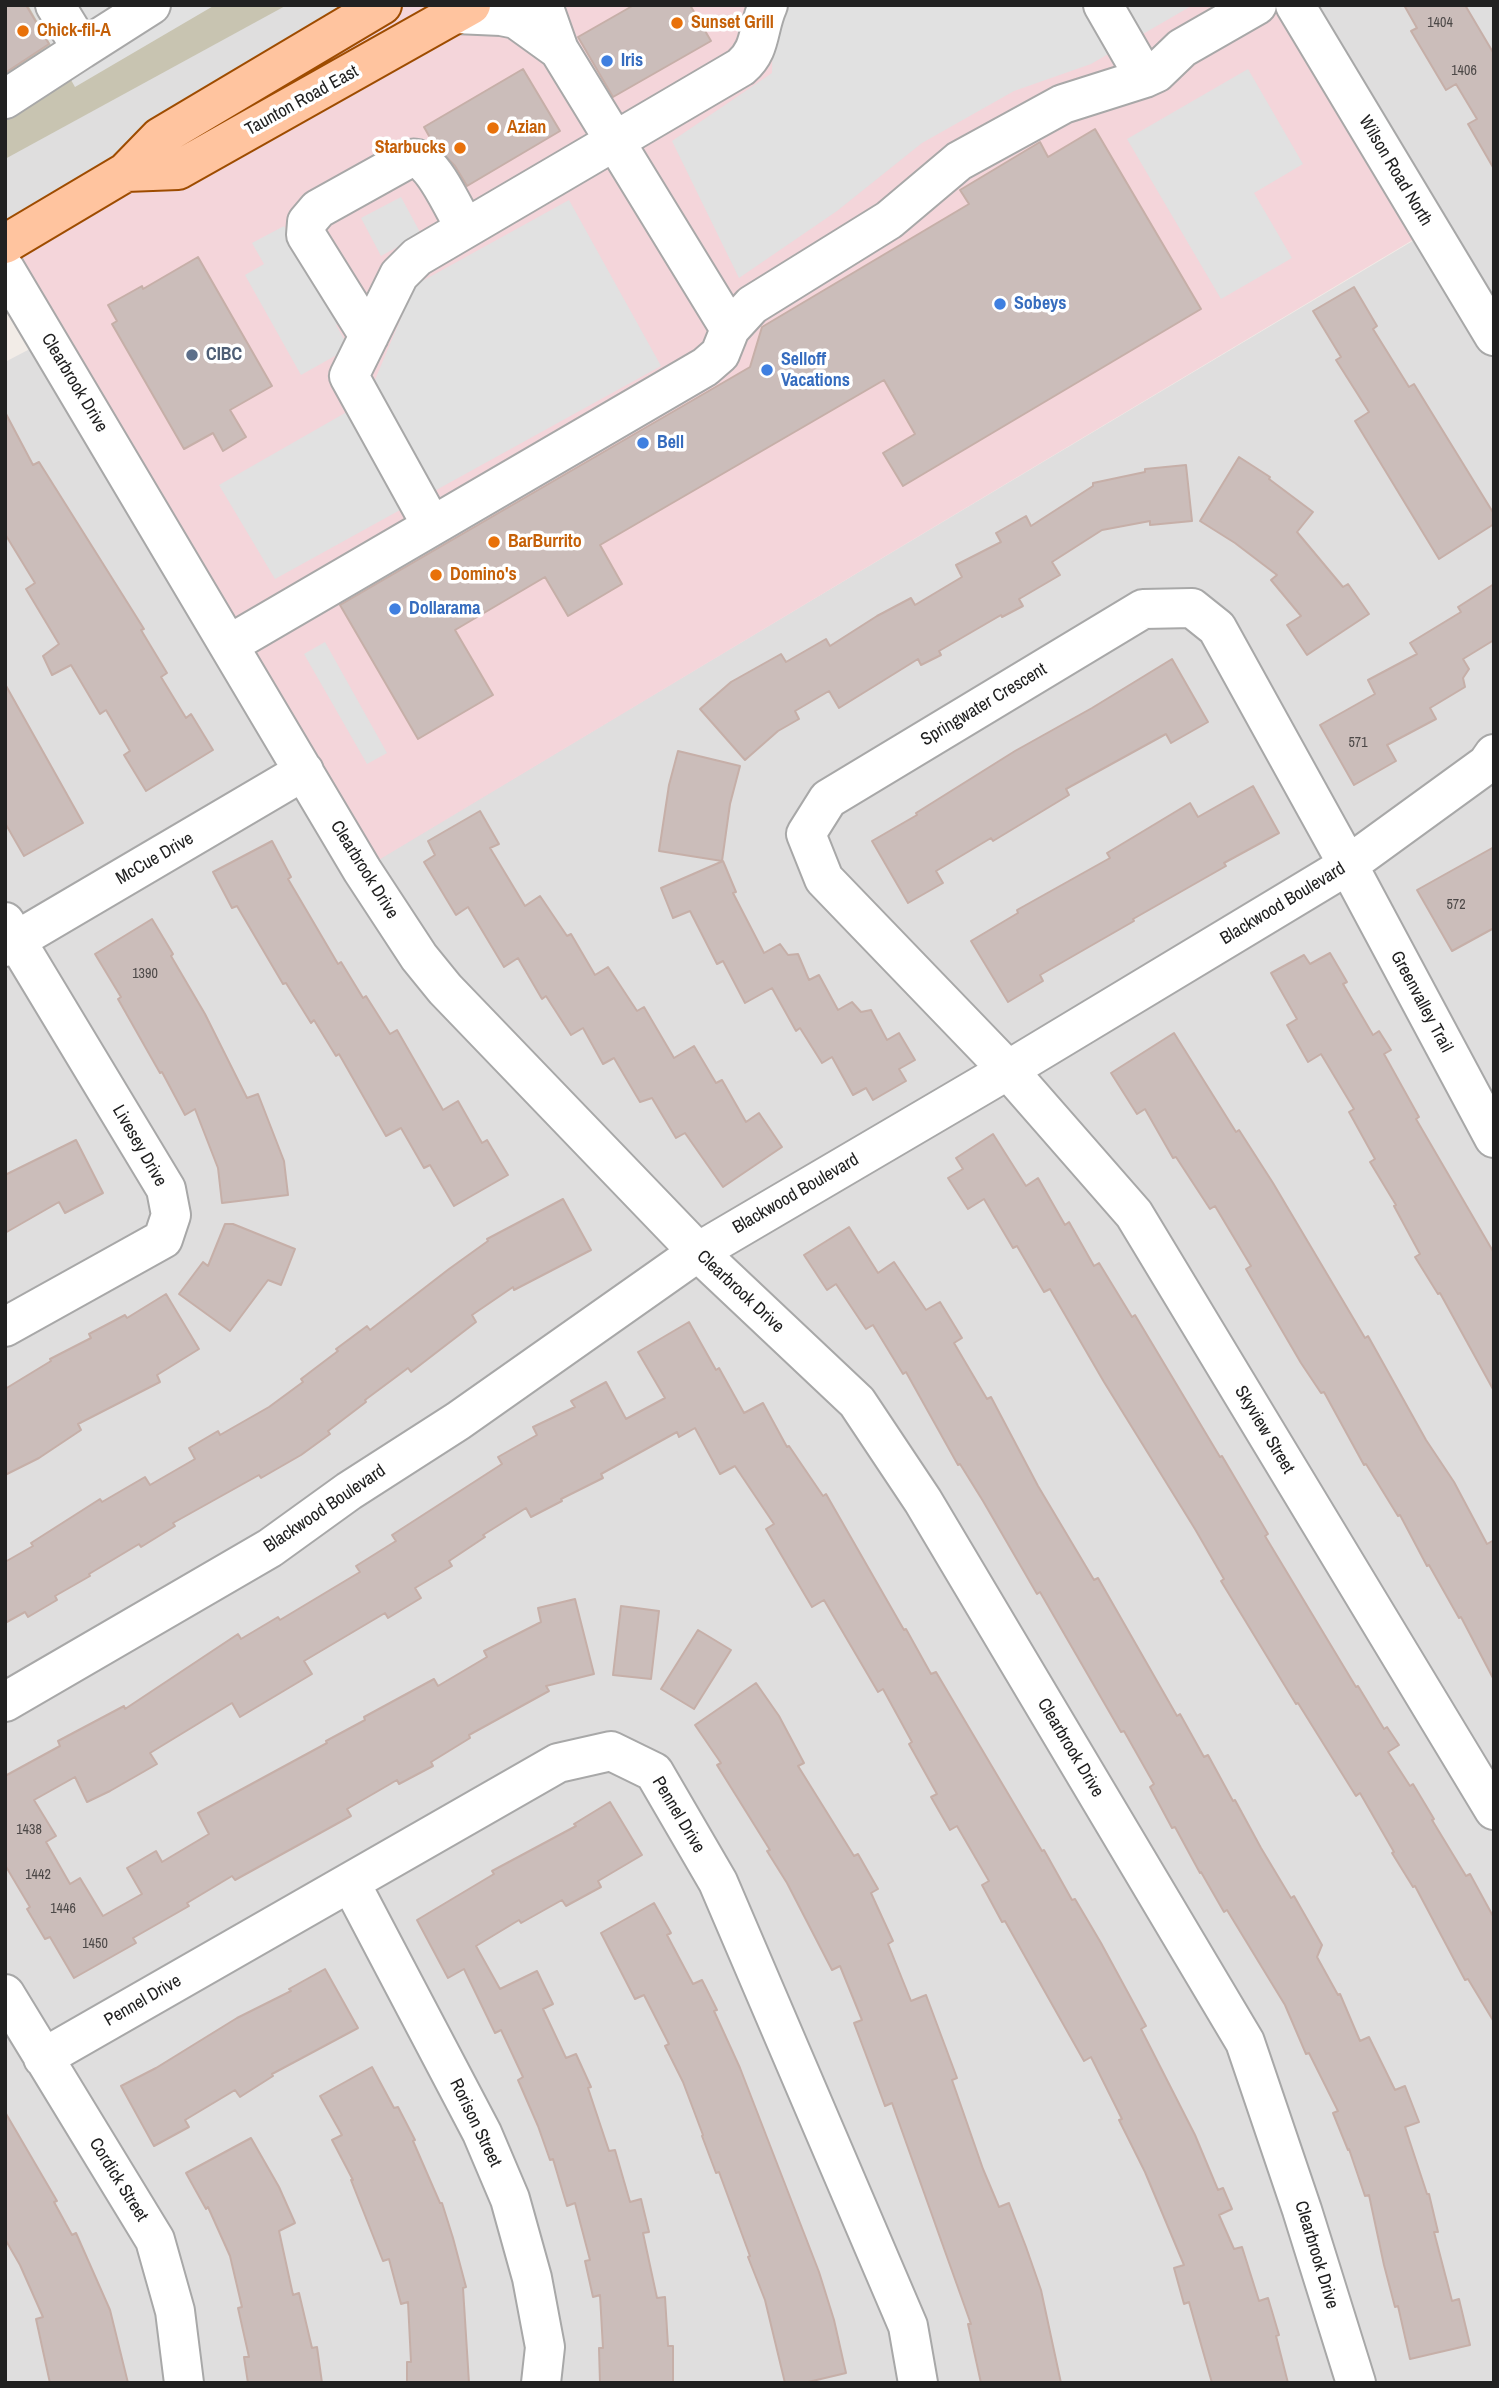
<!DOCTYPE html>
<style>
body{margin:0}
#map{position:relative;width:1499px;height:2388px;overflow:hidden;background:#f2ece7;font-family:"Archivo Narrow",sans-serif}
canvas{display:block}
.frame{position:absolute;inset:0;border:7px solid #212121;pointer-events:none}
</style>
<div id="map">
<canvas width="1499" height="2388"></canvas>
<div class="frame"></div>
</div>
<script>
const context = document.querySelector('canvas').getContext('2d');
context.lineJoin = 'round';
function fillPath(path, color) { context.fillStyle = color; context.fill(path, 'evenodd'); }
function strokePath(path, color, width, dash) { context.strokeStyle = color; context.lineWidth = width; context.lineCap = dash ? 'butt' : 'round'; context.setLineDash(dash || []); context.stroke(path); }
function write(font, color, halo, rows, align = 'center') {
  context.font = font + ' "Archivo Narrow",sans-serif'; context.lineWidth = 7; context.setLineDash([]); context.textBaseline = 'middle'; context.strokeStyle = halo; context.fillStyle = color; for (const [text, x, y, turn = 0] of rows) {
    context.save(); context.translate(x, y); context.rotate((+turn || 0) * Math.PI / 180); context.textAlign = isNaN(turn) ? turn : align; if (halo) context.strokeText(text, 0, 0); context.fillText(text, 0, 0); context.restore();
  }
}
fillPath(new Path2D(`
 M 5,5 L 365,5 L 5,244 Z
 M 1296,5 L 1494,5 L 1494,2383 L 5,2383 L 5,362 L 47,340 L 362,869 L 1431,230 Z`), '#dfdede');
fillPath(new Path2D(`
 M 365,5 L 1299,5 L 1436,226 L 362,870 L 5,244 Z`), '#f4d5da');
fillPath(new Path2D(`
 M 5,5 L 287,5 L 5,159 Z`), '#c8c4b1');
fillPath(new Path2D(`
 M 28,5 L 215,5 L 75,87 Z
 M 773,5 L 1193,5 L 1091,64 L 1014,91 L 922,143 L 837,211 L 739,278 L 672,141 L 772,73 Z
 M 1248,69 L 1303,164 L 1254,193 L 1292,258 L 1221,299 L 1127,139 Z
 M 401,197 L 421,234 L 381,256 L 361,218 Z
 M 569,200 L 661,366 L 275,579 L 219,485 L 366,401 L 415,285 Z
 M 284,226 L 295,245 L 356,314 L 336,325 L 349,348 L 301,375 L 245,275 L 264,264 L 252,243 Z
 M 325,642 L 387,753 L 367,764 L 304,654 Z`), '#e1e1e1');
const building = new Path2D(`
 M 5,5 L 26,5 L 49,44 L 5,73 Z
 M 634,5 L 690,5 L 711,41 L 613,97 L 578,37 Z
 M 1404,5 L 1465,5 L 1494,54 L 1494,169 L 1468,124 L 1477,119 L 1456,84 L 1446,90 L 1411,31 L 1417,28 Z
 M 523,69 L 560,131 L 467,186 L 455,166 L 433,143 L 424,127 Z
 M 1095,129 L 1201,309 L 903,486 L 883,453 L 915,434 L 884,380 L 600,545 L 622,584 L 568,616 L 545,577 L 455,630 L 493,695 L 418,739 L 340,605 L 750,367 L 762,327 L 969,204 L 960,190 L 1040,142 L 1048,157 Z
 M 198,257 L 272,386 L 230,410 L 246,437 L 223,451 L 213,433 L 184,449 L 112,324 L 117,321 L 108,305 L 142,286 L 143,289 Z
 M 1354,287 L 1377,326 L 1373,329 L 1409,387 L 1414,384 L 1494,514 L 1494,524 L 1439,559 L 1355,421 L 1369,412 L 1336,360 L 1341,357 L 1313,311 Z
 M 5,412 L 33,465 L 39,462 L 144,629 L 141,630 L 167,673 L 161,677 L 186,718 L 191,714 L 213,750 L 146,791 L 124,755 L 130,751 L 106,710 L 100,714 L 71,665 L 52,675 L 43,656 L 59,644 L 26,589 L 35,583 L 5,534 Z
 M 1239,457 L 1270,477 L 1269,479 L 1313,512 L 1297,532 L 1343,587 L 1348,584 L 1369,614 L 1307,655 L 1287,625 L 1301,616 L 1271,580 L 1277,575 L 1235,543 L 1200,521 Z
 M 1186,465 L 1192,521 L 1150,525 L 1150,521 L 1102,530 L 1052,562 L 1060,575 L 1019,599 L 1023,606 L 1002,617 L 1001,615 L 939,651 L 941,655 L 921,665 L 918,659 L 839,708 L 829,691 L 795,711 L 799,719 L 778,731 L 745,760 L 700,709 L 731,682 L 781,654 L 786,662 L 826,639 L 830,646 L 877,616 L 911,598 L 915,605 L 962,577 L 956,565 L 1001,542 L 996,533 L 1026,516 L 1031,526 L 1093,486 L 1093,483 L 1145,472 L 1145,469 Z
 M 1494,584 L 1494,640 L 1463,659 L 1469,669 L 1463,678 L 1465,687 L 1430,708 L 1436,719 L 1387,745 L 1396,761 L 1354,785 L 1320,725 L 1375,694 L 1368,680 L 1417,654 L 1410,643 L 1461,612 L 1458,607 Z
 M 1172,659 L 1208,722 L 1171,743 L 1166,734 L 1066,789 L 1069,795 L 993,841 L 991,838 L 936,871 L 943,883 L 908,903 L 872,841 L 917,815 L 916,813 L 1015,751 L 1092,708 Z
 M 5,684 L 83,823 L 24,856 L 5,823 Z
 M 678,751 L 740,766 L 730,804 L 722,861 L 659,851 L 669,785 Z
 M 1253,786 L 1279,833 L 1224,863 L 1226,866 L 1133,919 L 1134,921 L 1040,975 L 1043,981 L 1008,1002 L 971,941 L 1018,913 L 1017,910 L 1110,858 L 1107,853 L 1190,803 L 1198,817 Z
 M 480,811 L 499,844 L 490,848 L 525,906 L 540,896 L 567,936 L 571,934 L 595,975 L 608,967 L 637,1011 L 644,1007 L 674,1058 L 694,1046 L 716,1083 L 722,1080 L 746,1122 L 759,1113 L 782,1147 L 723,1187 L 685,1133 L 676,1138 L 652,1098 L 640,1102 L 614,1058 L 603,1064 L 583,1028 L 571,1035 L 546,996 L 542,999 L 518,958 L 504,967 L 468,907 L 456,915 L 424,862 L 435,855 L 428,841 Z
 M 272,841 L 291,877 L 288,879 L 338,964 L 341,962 L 363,998 L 366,996 L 390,1034 L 397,1030 L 443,1110 L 458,1101 L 482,1143 L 487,1140 L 508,1175 L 454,1206 L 430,1165 L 424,1168 L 401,1128 L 386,1136 L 339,1054 L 336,1056 L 314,1020 L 311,1023 L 286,983 L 283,984 L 237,906 L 232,908 L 213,872 Z
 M 1494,847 L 1494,928 L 1452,951 L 1417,890 Z
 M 723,861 L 736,892 L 733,893 L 764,953 L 780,944 L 788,955 L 798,954 L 809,980 L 819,975 L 838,1010 L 852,1002 L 861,1012 L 871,1010 L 887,1040 L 899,1033 L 915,1060 L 899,1069 L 906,1081 L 873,1100 L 866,1088 L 853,1095 L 832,1057 L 822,1063 L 800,1028 L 796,1031 L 772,988 L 745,1003 L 723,961 L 717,964 L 690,911 L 673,918 L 661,888 Z
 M 152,919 L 173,954 L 171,956 L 205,1014 L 247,1098 L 258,1094 L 284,1161 L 288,1195 L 222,1203 L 218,1168 L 195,1109 L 185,1115 L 162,1072 L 160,1073 L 118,999 L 121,997 L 95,954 Z
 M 1330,953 L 1347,982 L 1343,984 L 1373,1035 L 1379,1031 L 1391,1050 L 1384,1054 L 1419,1117 L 1416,1119 L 1494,1253 L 1494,1391 L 1440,1293 L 1438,1294 L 1415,1257 L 1420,1254 L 1394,1206 L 1396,1205 L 1370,1162 L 1375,1159 L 1349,1112 L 1354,1109 L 1321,1054 L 1308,1062 L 1287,1025 L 1297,1019 L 1271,973 L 1304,955 L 1310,964 Z
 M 1174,1033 L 1236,1132 L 1239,1130 L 1273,1183 L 1365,1338 L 1368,1336 L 1426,1440 L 1454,1482 L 1487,1544 L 1494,1540 L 1494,1680 L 1461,1617 L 1459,1618 L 1429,1565 L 1427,1566 L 1400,1515 L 1398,1516 L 1366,1464 L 1364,1465 L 1324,1392 L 1321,1393 L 1301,1363 L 1246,1269 L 1251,1266 L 1215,1206 L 1210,1209 L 1176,1157 L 1173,1158 L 1145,1109 L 1137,1114 L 1111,1073 Z
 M 993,1134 L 1026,1186 L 1038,1178 L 1065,1225 L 1069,1222 L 1094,1266 L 1099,1263 L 1132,1317 L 1135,1315 L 1220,1457 L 1222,1456 L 1268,1534 L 1265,1536 L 1356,1687 L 1358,1686 L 1384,1729 L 1387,1727 L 1399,1745 L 1388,1752 L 1410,1786 L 1413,1784 L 1434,1819 L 1432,1820 L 1466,1876 L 1470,1874 L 1494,1918 L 1494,2022 L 1468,1979 L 1465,1980 L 1415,1886 L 1413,1887 L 1392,1853 L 1394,1852 L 1360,1793 L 1356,1796 L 1298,1703 L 1296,1704 L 1243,1617 L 1221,1581 L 1224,1579 L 1195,1529 L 1104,1382 L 1050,1289 L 1044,1292 L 1017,1246 L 1013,1248 L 984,1199 L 968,1209 L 948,1178 L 963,1169 L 956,1158 Z
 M 76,1140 L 103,1193 L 65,1213 L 59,1202 L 5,1233 L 5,1175 Z
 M 563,1199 L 591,1250 L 514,1290 L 513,1287 L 472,1315 L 476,1322 L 411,1372 L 408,1368 L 365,1400 L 366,1402 L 328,1431 L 330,1434 L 301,1455 L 261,1478 L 259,1475 L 173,1523 L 175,1526 L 141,1547 L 139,1544 L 89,1574 L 90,1576 L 55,1596 L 57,1600 L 28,1617 L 25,1612 L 5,1623 L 5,1562 L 33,1546 L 31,1543 L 100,1499 L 102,1502 L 145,1477 L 150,1485 L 195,1459 L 189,1448 L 218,1431 L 220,1435 L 269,1407 L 303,1382 L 301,1379 L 338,1351 L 336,1349 L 367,1326 L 370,1330 L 449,1269 L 488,1241 L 487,1239 Z
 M 225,1224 L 233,1224 L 295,1249 L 281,1285 L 268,1280 L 230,1331 L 179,1294 L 203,1262 L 208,1266 Z
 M 849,1227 L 878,1273 L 894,1262 L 926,1310 L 940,1302 L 962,1338 L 954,1343 L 987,1399 L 991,1397 L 1038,1486 L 1094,1580 L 1098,1578 L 1177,1716 L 1180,1714 L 1204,1757 L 1208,1755 L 1233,1801 L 1235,1800 L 1261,1848 L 1291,1898 L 1294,1896 L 1322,1945 L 1317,1957 L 1338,1995 L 1340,1994 L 1360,2041 L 1369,2037 L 1395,2090 L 1405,2086 L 1419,2122 L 1405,2127 L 1427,2194 L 1429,2194 L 1438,2232 L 1434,2232 L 1452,2301 L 1459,2299 L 1470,2345 L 1410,2359 L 1398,2306 L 1395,2307 L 1384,2265 L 1369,2195 L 1365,2196 L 1349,2149 L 1348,2150 L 1333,2113 L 1338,2111 L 1309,2053 L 1306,2054 L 1285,2005 L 1227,1910 L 1224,1912 L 1201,1872 L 1200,1873 L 1175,1827 L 1172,1828 L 1150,1787 L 1154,1784 L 1124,1731 L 1121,1732 L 1040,1592 L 1037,1594 L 983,1501 L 960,1464 L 958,1465 L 906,1372 L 903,1374 L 873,1325 L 866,1329 L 836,1284 L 827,1290 L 804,1255 Z
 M 166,1294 L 199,1349 L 157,1375 L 160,1382 L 78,1424 L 81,1430 L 39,1458 L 5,1475 L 5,1389 L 51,1361 L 50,1359 L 91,1338 L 89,1334 L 125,1315 L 127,1318 Z
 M 689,1322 L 716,1370 L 719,1368 L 744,1413 L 763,1403 L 787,1447 L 789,1446 L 823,1496 L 826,1494 L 904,1630 L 906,1629 L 931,1674 L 936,1672 L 1042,1851 L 1044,1850 L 1072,1900 L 1075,1899 L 1101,1943 L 1146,2026 L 1141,2029 L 1195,2135 L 1218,2190 L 1223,2188 L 1232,2209 L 1219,2215 L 1234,2249 L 1242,2247 L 1259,2301 L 1268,2298 L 1279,2335 L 1276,2336 L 1288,2383 L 1212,2383 L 1189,2302 L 1184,2304 L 1174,2268 L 1184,2265 L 1145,2172 L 1119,2120 L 1122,2119 L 1091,2057 L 1084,2061 L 1005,1921 L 1002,1922 L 982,1885 L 989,1881 L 957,1826 L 950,1830 L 931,1797 L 937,1794 L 909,1744 L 912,1742 L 883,1689 L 878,1692 L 824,1600 L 812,1607 L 766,1529 L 774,1524 L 735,1466 L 720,1474 L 695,1428 L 679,1437 L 677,1432 L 601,1474 L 603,1478 L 561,1499 L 562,1501 L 531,1517 L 526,1508 L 483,1535 L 485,1537 L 449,1561 L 452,1566 L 415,1588 L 421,1598 L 388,1618 L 385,1613 L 304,1661 L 312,1674 L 240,1717 L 232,1703 L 150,1753 L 157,1764 L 110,1791 L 87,1802 L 75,1777 L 34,1800 L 56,1836 L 46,1842 L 70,1884 L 80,1878 L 103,1916 L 142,1894 L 127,1868 L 156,1851 L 162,1862 L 209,1834 L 198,1813 L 327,1743 L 326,1741 L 365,1720 L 364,1717 L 434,1679 L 438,1686 L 487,1657 L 484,1651 L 541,1622 L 538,1608 L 575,1599 L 594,1674 L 546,1686 L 549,1691 L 469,1735 L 470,1738 L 431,1762 L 433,1766 L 399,1784 L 397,1780 L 347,1809 L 351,1816 L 235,1880 L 232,1876 L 187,1903 L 189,1906 L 133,1938 L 136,1943 L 74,1978 L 50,1937 L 45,1939 L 27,1909 L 30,1907 L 5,1865 L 5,1776 L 60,1746 L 58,1741 L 124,1706 L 125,1709 L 238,1634 L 241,1639 L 278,1617 L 280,1620 L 360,1572 L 356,1566 L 396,1541 L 392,1535 L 502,1464 L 498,1457 L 537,1435 L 533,1427 L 575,1407 L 571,1401 L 606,1382 L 626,1419 L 665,1398 L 638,1352 Z
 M 621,1606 L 659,1611 L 651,1679 L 613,1675 Z
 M 698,1630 L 731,1650 L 694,1709 L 661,1689 Z
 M 756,1683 L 779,1716 L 804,1763 L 798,1766 L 854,1856 L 858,1854 L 878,1889 L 871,1893 L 893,1941 L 888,1944 L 911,2001 L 926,1995 L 957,2078 L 952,2080 L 983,2169 L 999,2207 L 1009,2203 L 1026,2247 L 1041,2290 L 1061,2383 L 981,2383 L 968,2324 L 971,2324 L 892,2103 L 885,2106 L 871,2068 L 854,2023 L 862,2020 L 840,1966 L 832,1970 L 787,1883 L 767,1851 L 770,1850 L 717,1765 L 721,1763 L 695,1725 Z
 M 610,1802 L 642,1855 L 598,1881 L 601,1887 L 566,1906 L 562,1900 L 521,1923 L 519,1920 L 476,1946 L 500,1989 L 537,1971 L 553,2004 L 543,2009 L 566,2058 L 576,2054 L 591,2087 L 588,2088 L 609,2151 L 615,2150 L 630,2202 L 641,2199 L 649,2232 L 643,2233 L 657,2298 L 665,2297 L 668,2346 L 673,2346 L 673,2383 L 600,2383 L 599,2348 L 603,2348 L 600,2295 L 593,2297 L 585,2261 L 590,2260 L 575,2203 L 567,2206 L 553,2159 L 550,2160 L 538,2126 L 518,2080 L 523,2077 L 501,2030 L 495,2033 L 464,1969 L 448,1978 L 417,1920 L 494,1874 L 492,1871 L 576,1826 L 574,1824 Z
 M 654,1903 L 671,1933 L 667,1935 L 693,1984 L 702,1980 L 717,2010 L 714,2011 L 740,2068 L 819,2272 L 834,2320 L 846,2373 L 804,2383 L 785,2383 L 765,2300 L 748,2257 L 750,2256 L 719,2172 L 716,2173 L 702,2136 L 703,2135 L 683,2082 L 665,2046 L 669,2044 L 644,1995 L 635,1999 L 601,1933 Z
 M 325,1969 L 358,2028 L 272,2074 L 273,2076 L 240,2097 L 235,2090 L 185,2120 L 189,2127 L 154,2146 L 121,2086 L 156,2068 L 237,2018 L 291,1991 L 289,1989 Z
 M 372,2067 L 394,2108 L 398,2107 L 415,2140 L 413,2141 L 440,2203 L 442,2203 L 453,2238 L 466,2287 L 463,2288 L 469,2383 L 407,2383 L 407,2362 L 411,2362 L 408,2302 L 401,2304 L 389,2259 L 383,2261 L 351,2180 L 353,2180 L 332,2140 L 342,2135 L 320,2096 Z
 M 5,2112 L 57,2201 L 54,2202 L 72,2235 L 76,2233 L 110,2310 L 128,2383 L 50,2383 L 36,2319 L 43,2317 L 20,2265 L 5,2239 Z
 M 251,2138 L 279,2187 L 295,2223 L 279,2231 L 293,2295 L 299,2293 L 312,2348 L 317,2347 L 322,2383 L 248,2383 L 244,2357 L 249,2357 L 238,2308 L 242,2307 L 230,2256 L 208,2207 L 206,2209 L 186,2173 Z`);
fillPath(building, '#cbbdba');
strokePath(building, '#c6afa8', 2);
const minor = new Path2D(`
 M 55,5 L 82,49 L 151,5
 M 543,5 L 559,50 L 730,329 L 752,305 L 889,220 L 959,161 L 1063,104 L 1145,78 L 1156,73 L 1182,48 L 1257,5
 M 1103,5 L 1145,78
 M 1295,5 L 1494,336
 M 456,14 L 501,16 L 516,19 L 559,50
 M 5,99 L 82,49
 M 5,269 L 362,870 L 419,957 L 445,989 L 698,1252 L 857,1402 L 923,1501 L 1245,2042 L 1302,2210 L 1356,2383
 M 369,336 L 306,235 L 307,222 L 318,209 L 406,160 C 409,159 414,158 417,159 C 434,163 456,213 465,228
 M 432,526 L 349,376 L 399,275 L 417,257 L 741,67 C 762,49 757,29 768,5
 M 230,644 L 705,367 L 720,354 L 730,329
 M 5,922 L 166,1189 L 171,1215 L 163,1239 L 5,1327
 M 5,947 L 304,771
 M 1494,1138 L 1348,865 L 1217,628 L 1192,608 L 1143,609 L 828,799 L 806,834 L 824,879 L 1008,1070 L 1134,1214 L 1494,1810
 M 5,1702 L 270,1548 L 349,1491 L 458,1421 L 698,1252 L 1008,1070 L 1348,865 L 1487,764 L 1494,754
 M 350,1882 L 482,2133 L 510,2199 L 532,2278 L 545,2347 L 541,2383
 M 5,1994 L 155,2240 L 175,2311 L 184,2383
 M 43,2058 L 558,1763 L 611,1751 L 654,1772 L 718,1882 L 908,2326 L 918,2383`);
const major = new Path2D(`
 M 126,172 L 178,170 L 471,5
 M 5,244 L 126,172 L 160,137 L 382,5`);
strokePath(minor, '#a8a8a8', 42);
strokePath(major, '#9e4c00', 42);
strokePath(minor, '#fff', 38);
strokePath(major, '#ffc49f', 38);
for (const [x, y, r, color] of [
 [677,23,7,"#e8710a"],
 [23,31,7,"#e8710a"],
 [607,61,7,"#3f7fe0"],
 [493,128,7,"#e8710a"],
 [460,148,7,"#e8710a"],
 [1000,304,7,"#3f7fe0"],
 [192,355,7,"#5c6f8a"],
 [767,370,7,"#3f7fe0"],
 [643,443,7,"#3f7fe0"],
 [494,542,7,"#e8710a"],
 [436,575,7,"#e8710a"],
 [395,609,7,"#3f7fe0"]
]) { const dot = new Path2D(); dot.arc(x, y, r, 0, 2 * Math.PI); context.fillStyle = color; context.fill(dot); strokePath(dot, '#fff', 2.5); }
write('14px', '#4c4847', null, [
 ["1404",1440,23],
 ["1406",1464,71],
 ["571",1358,743],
 ["572",1456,905],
 ["1390",145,974],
 ["1438",29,1830],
 ["1442",38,1875],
 ["1446",63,1909],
 ["1450",95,1944]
]);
write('bold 18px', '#c56008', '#fff', [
 ["Sunset Grill",691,23],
 ["Chick-fil-A",37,31],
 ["Azian",507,128],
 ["Starbucks",446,148,"right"],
 ["BarBurrito",508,542],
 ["Domino's",450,575]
], 'left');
write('bold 18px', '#366cbe', '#fff', [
 ["Iris",621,61],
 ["Sobeys",1014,304],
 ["Selloff",781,360],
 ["Vacations",781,381],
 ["Bell",657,443],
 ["Dollarama",409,609]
], 'left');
write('18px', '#212121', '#fff', [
 ["Taunton Road East",302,101,-29],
 ["Wilson Road North",1395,171,59],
 ["Clearbrook Drive",74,383,59],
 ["Springwater Crescent",984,705,-31],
 ["McCue Drive",155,859,-30],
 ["Clearbrook Drive",364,870,58],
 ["Blackwood Boulevard",1283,904,-31],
 ["Greenvalley Trail",1421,1002,62],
 ["Livesey Drive",139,1146,60],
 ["Blackwood Boulevard",796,1194,-30],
 ["Clearbrook Drive",740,1292,43],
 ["Skyview Street",1264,1430,59],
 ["Blackwood Boulevard",325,1509,-34],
 ["Clearbrook Drive",1070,1748,59],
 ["Pennel Drive",678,1815,59],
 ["Pennel Drive",143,2001,-30],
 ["Rorison Street",475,2123,64],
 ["Cordick Street",118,2180,58],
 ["Clearbrook Drive",1316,2255,73]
]);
write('bold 18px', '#4e5e75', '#fff', [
 ["CIBC",206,355]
], 'left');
</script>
